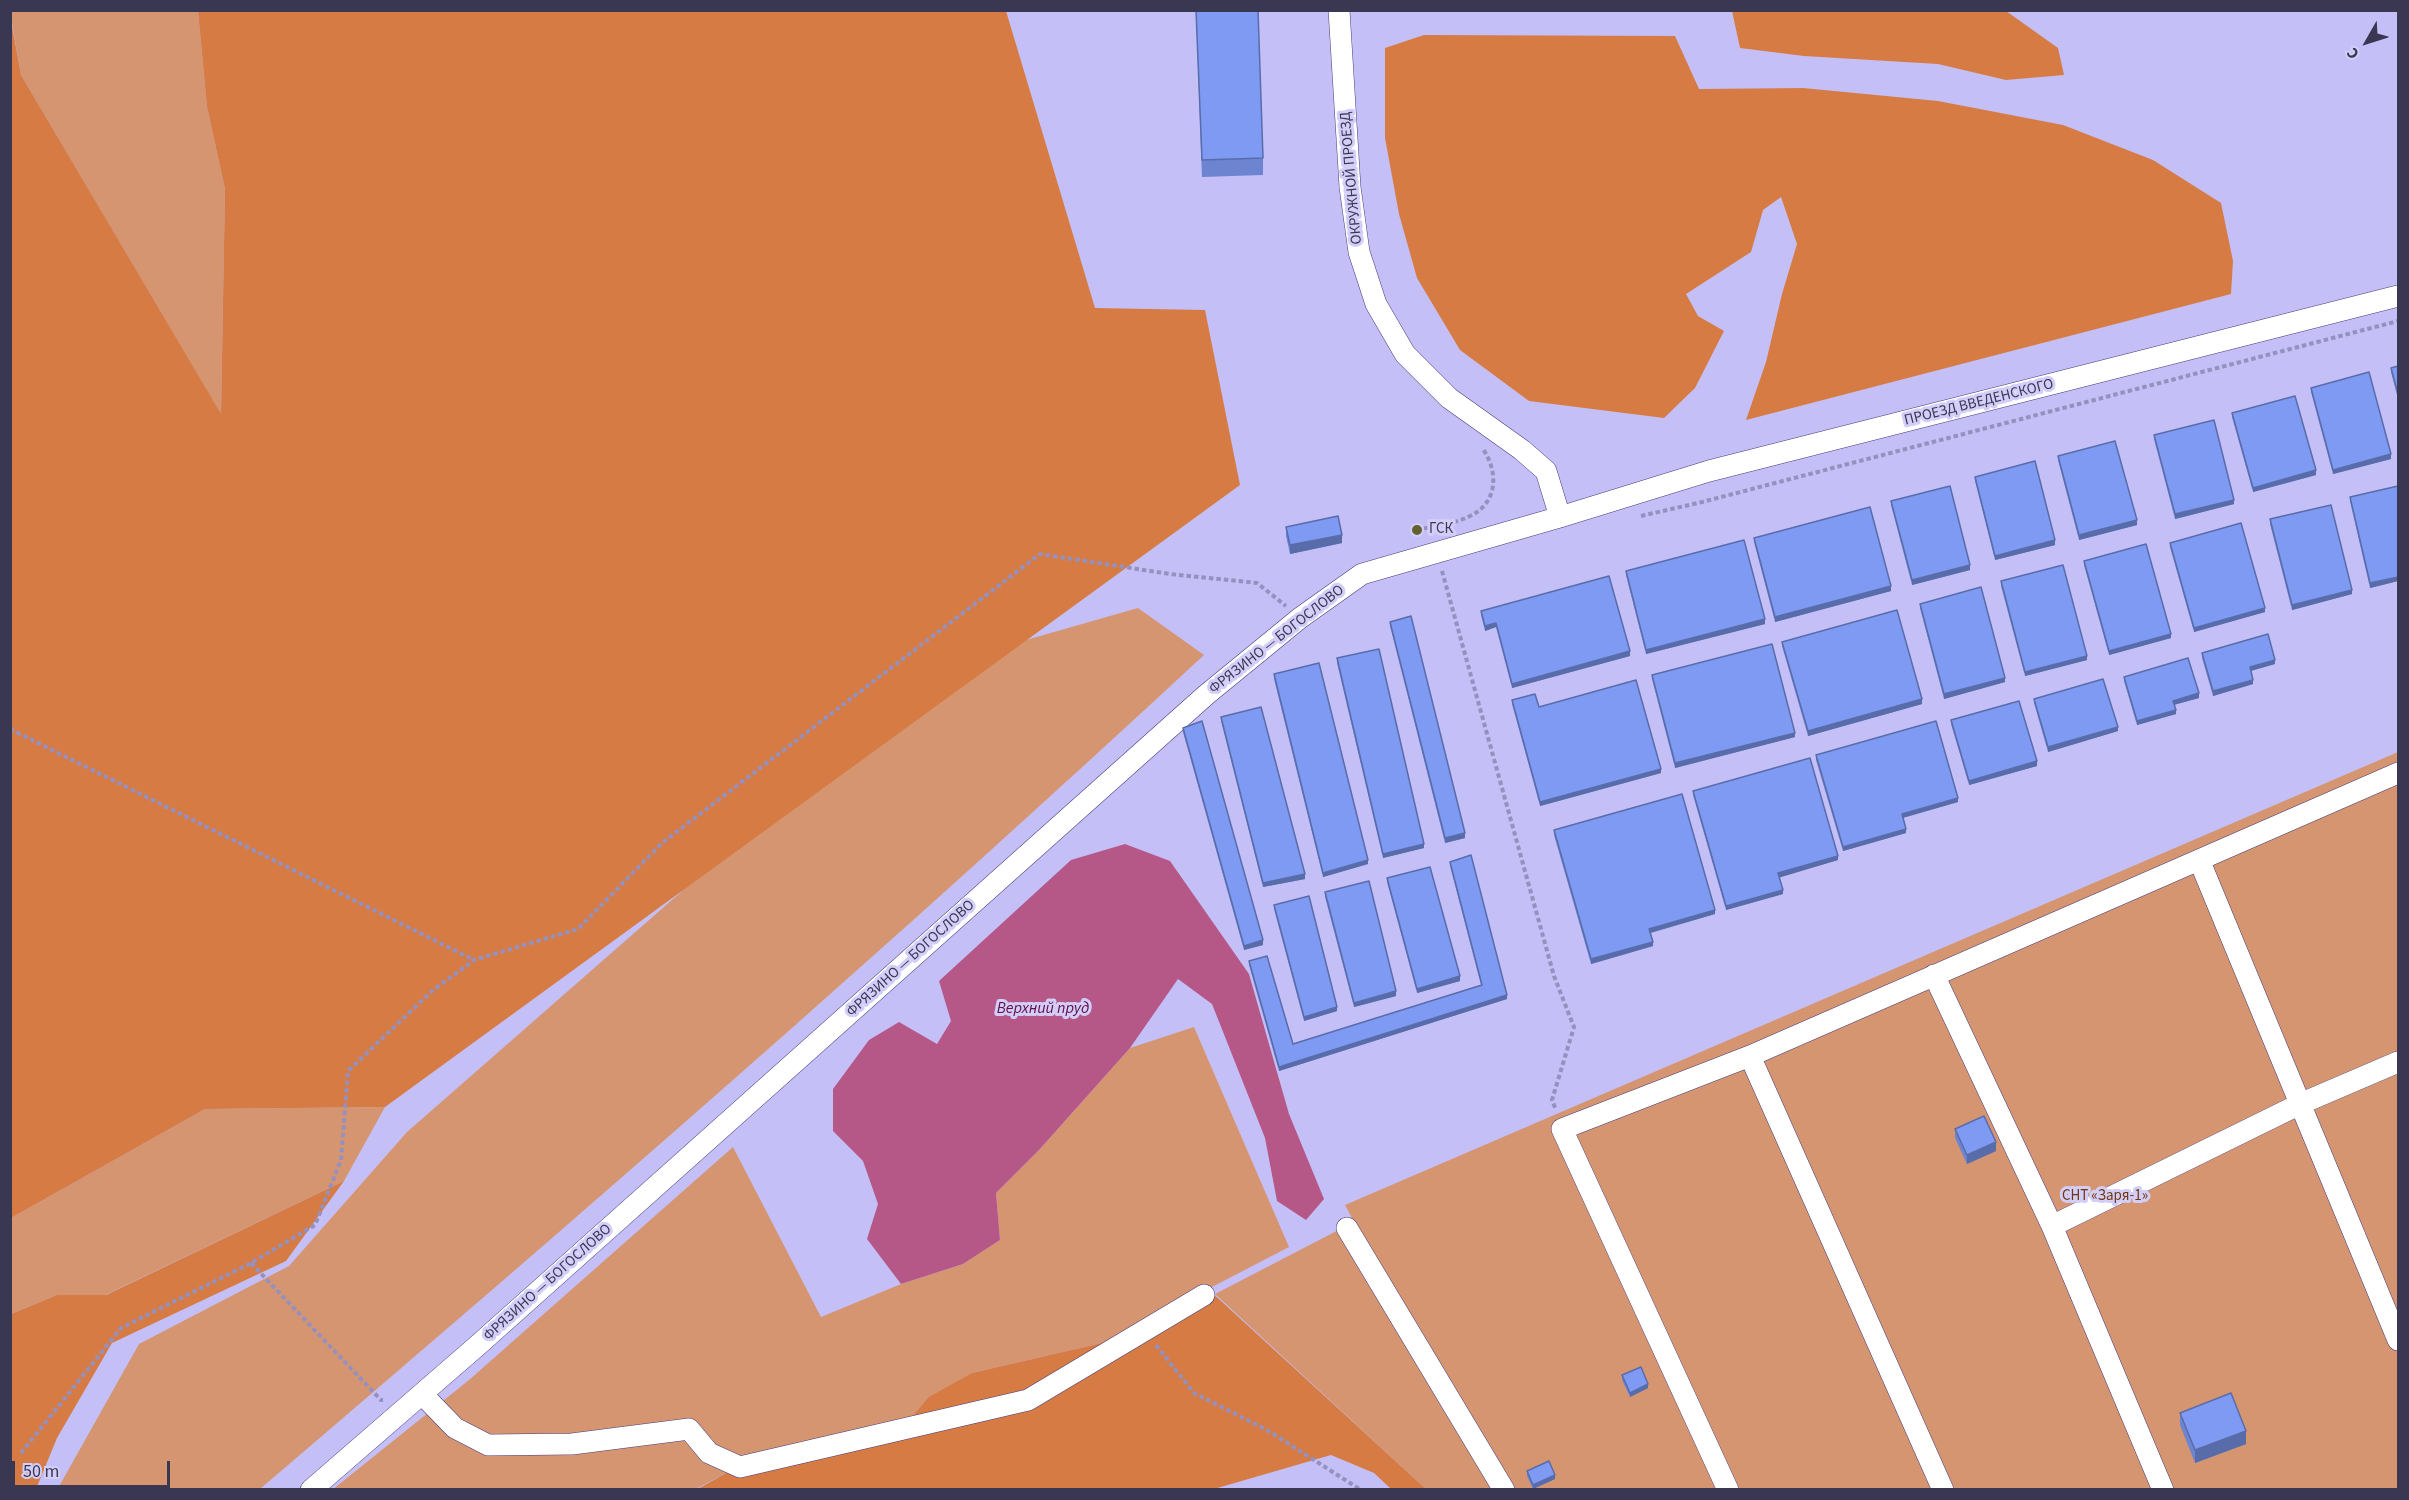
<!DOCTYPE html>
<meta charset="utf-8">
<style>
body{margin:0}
#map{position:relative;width:2409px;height:1500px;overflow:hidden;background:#c5bff7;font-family:"Source Sans 3",sans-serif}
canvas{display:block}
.frame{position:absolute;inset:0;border:12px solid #3a3753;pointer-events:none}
.north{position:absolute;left:2337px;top:12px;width:60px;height:60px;-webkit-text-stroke:4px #d2cef9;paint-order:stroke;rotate:231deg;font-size:16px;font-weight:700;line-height:24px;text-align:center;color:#3a3753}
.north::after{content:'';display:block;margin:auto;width:21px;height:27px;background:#3a3753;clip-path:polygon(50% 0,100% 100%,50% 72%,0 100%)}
.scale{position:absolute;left:12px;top:1461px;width:158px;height:27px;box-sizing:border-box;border:3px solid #3a3753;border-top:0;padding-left:8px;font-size:18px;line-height:21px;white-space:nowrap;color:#3a3753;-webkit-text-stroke:4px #d2cef9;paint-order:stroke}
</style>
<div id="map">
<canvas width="2409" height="1500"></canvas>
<div class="frame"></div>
<div class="north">С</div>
<div class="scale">50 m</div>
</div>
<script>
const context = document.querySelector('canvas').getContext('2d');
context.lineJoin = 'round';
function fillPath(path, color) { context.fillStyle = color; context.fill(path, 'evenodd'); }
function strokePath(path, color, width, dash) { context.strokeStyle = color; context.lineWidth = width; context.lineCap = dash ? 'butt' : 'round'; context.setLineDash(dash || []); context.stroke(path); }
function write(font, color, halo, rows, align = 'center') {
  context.font = font + ' "Source Sans 3",sans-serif'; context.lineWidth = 6; context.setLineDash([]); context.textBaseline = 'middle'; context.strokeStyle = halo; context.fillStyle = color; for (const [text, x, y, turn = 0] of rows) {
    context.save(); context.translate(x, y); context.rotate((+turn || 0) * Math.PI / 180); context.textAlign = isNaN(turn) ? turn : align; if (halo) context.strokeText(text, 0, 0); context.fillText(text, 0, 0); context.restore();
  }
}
fillPath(new Path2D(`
 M 10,11 L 198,11 L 207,107 L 225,189 L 221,415 L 21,75 Z
 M 1138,608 L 1204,655 C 896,941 579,1217 260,1489 L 57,1490 L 139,1344 L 289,1266 L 407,1132 L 705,871 L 998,648 Z
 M 2398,752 L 2398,1489 L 1426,1489 L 1215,1294 L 1354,1222 L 1345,1205 Z
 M 1194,1027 L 1289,1247 L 1106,1342 L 972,1373 L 912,1418 L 728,1472 L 696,1489 L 332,1490 L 469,1380 L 733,1147 L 821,1317 L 901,1284 L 963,1264 L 1000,1240 L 996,1193 L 1039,1150 L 1130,1048 Z
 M 385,1107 L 344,1181 L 105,1295 L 57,1295 L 11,1314 L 11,1218 L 205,1109 Z`), '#d69571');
fillPath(new Path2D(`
 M 198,11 L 1006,11 L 1095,308 L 1205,310 L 1240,485 L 385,1107 L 205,1109 L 11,1218 L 11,20 L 21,75 L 221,414 L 225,189 L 207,107 Z
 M 1732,11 L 2006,11 L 2058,48 L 2064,75 L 2006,80 L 1938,64 L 1804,56 L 1740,48 Z
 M 1424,35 L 1675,36 L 1699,89 L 1803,88 L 1938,101 L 2063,125 L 2153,160 L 2221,203 L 2233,261 L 2231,294 L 1746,420 L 1766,362 L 1782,294 L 1797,244 L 1781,197 L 1763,210 L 1751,252 L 1686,294 L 1698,316 L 1724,331 L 1695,388 L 1664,418 L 1529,401 L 1460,350 L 1417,278 L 1399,214 L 1385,138 L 1385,48 Z
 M 344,1181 L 286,1261 L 112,1343 L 57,1438 L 36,1489 L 11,1489 L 11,1314 L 57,1295 L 106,1295 Z
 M 1208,1289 L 1426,1489 L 1391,1489 L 1374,1473 L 1331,1455 L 1214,1489 L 696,1490 L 728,1472 L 911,1418 L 929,1397 L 972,1373 L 1106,1342 Z`), '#d67b44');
fillPath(new Path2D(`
 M 1125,844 L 1170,861 L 1249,974 L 1289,1114 L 1324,1199 L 1306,1220 L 1277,1201 L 1265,1138 L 1212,1004 L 1178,979 L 1130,1048 L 1039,1150 L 996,1193 L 1000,1240 L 963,1264 L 901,1284 L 867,1239 L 878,1204 L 863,1161 L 833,1131 L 833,1089 L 869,1040 L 899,1022 L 937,1044 L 951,1021 L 939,981 L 1071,860 Z`), '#b55888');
const minor = new Path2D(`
 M 1339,10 L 1350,187 L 1359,252 L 1376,304 L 1405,354 L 1449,398 L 1522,450 L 1546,471 L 1560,517
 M 2200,862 L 2398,1340
 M 1934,975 L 2052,1226 L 2163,1490
 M 1750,1056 L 1943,1490
 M 2052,1226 L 2300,1104 L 2398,1062
 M 1347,1228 L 1504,1490
 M 422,1394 L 455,1428 L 488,1445 L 572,1444 L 689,1429 L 709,1453 L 740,1467 L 1028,1400 L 1204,1295
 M 311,1490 L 477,1346 L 1206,695 L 1300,618 L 1362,574 L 1560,517 L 1709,471 L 2398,296
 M 1728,1490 L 1562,1129 L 1750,1056 L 2398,773`);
strokePath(minor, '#473c78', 22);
strokePath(new Path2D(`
 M 1641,516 L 1702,502 L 2398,321
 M 1417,530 C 1433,526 1453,524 1468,517 C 1498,504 1499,473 1483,449
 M 1442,571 L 1554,976 L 1574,1027 L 1552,1100 L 1556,1110
 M 10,729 L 474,960
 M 251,1263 L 381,1400 L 383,1400
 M 1156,1345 L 1194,1393 L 1267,1430 L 1361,1490
 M 21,1453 L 121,1328 L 251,1263 L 315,1225 L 341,1160 L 348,1071 L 432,991 L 474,960 L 578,929 L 662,843 L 1040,554 L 1170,574 L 1257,583 L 1286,606`), '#9590be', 4, [4.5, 3]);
strokePath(minor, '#fff', 21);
fillPath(new Path2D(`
 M 1196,10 L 1263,158 L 1263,175 L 1202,177 Z
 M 2398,366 L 2398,399 L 2391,372 L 2391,368 Z
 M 2311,388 L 2391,459 L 2333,474 L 2311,392 Z
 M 2232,413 L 2316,475 L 2253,492 L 2232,417 Z
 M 2154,435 L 2234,504 L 2175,519 L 2154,439 Z
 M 2058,456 L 2137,525 L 2079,540 L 2058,460 Z
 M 1975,477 L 2055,545 L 1995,560 L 1975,481 Z
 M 2398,486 L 2398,581 L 2370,588 L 2350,501 L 2350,497 Z
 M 1891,501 L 1970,570 L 1912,585 L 1891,505 Z
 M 2270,519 L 2352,594 L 2292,610 L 2270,524 Z
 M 1286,527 L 1342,543 L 1290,554 L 1286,536 Z
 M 1754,538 L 1891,591 L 1775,622 L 1754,542 Z
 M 2170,543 L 2265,612 L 2194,632 L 2170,547 Z
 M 2084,561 L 2171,638 L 2109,655 L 2084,565 Z
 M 1626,571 L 1765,624 L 1646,654 L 1626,575 Z
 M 2001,581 L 2087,660 L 2025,676 L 2001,586 Z
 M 1920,604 L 2005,682 L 1944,699 L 1920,608 Z
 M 1481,611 L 1630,656 L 1512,688 L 1496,627 L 1485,631 L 1481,615 Z
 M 1390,622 L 1465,838 L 1445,843 L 1390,626 Z
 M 1782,642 L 1922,704 L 1808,736 L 1782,646 Z
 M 2202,653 L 2275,664 L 2251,671 L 2253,684 L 2213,696 L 2202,658 Z
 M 1337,658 L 1424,848 L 1383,858 L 1337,663 Z
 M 1274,674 L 1368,864 L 1323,877 L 1274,679 Z
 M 1652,675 L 1795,737 L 1675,768 L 1652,679 Z
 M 2124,677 L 2199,698 L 2174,705 L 2176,714 L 2137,725 L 2124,681 Z
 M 2034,699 L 2118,731 L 2048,752 L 2034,703 Z
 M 1512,700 L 1539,707 L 1661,773 L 1540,806 L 1512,704 Z
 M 1221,717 L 1305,879 L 1263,887 L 1221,721 Z
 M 1951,720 L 2037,766 L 1969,785 L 1951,724 Z
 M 1183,728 L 1263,945 L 1244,950 L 1183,732 Z
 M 1816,755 L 1958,802 L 1903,818 L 1906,833 L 1843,851 L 1816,760 Z
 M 1693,791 L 1838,860 L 1779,877 L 1783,894 L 1726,910 L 1693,795 Z
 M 1554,830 L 1715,914 L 1651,933 L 1653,946 L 1591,964 L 1554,835 Z
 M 1450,862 L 1507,999 L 1279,1071 L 1249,965 L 1249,961 L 1293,1044 L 1481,985 L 1450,866 Z
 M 1387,878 L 1460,981 L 1417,993 L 1387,882 Z
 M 1325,892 L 1396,996 L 1354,1007 L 1325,897 Z
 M 1274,905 L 1337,1011 L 1304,1021 L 1274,909 Z
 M 1955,1129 L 1996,1151 L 1967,1164 L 1955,1138 Z
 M 1622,1375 L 1648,1388 L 1630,1397 L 1622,1380 Z
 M 2180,1413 L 2246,1444 L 2195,1463 L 2180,1425 Z
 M 1527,1471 L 1555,1479 L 1533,1489 L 1527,1476 Z`), '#6d84d1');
fillPath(new Path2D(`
 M 2391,454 L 2391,459 L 2333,474 L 2333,470 Z
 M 2316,470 L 2316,475 L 2253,492 L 2253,488 Z
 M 2234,500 L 2234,504 L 2175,519 L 2175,514 Z
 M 2137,520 L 2137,525 L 2079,540 L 2079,535 Z
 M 1342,535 L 1342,543 L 1290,554 L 1290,545 Z
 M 2055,540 L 2055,545 L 1995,560 L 1995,556 Z
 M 1970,565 L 1970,570 L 1912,585 L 1912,580 Z
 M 2398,577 L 2398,581 L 2370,588 L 2370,583 Z
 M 1891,586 L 1891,591 L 1775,622 L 1775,617 Z
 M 2352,590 L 2352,594 L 2292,610 L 2292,605 Z
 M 2265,608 L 2265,612 L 2194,632 L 2194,628 Z
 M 1765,619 L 1765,624 L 1646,654 L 1646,650 Z
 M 1496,623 L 1496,627 L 1485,631 L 1485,626 Z
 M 2171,634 L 2171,638 L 2109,655 L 2109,651 Z
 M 1630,651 L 1630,656 L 1512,688 L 1512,684 Z
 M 2087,656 L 2087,660 L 2025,676 L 2025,672 Z
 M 2275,660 L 2275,664 L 2250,671 L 2250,667 Z
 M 2005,678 L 2005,682 L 1944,699 L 1944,694 Z
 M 2253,680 L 2253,684 L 2213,696 L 2213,691 Z
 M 2199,693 L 2199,698 L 2173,705 L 2173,701 Z
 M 1922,699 L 1922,704 L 1808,736 L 1808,731 Z
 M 2176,710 L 2176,714 L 2137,725 L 2137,721 Z
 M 2118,727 L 2118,731 L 2048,752 L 2048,747 Z
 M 1795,733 L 1795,737 L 1675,768 L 1675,763 Z
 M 2037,761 L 2037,766 L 1969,785 L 1969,781 Z
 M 1661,769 L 1661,773 L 1540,806 L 1540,802 Z
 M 1958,798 L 1958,802 L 1902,818 L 1902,814 Z
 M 1906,829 L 1906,833 L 1843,851 L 1843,847 Z
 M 1465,833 L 1465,838 L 1445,843 L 1445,838 Z
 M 1424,844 L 1424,848 L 1383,858 L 1383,854 Z
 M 1838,856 L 1838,860 L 1778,878 L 1778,873 Z
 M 1368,860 L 1368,864 L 1323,877 L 1323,873 Z
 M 1305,874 L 1305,879 L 1263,887 L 1263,883 Z
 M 1783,890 L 1783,894 L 1726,910 L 1726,906 Z
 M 1715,910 L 1715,914 L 1649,933 L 1649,929 Z
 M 1263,940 L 1263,945 L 1244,950 L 1244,946 Z
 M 1653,942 L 1653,946 L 1591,964 L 1591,959 Z
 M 1460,976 L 1460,981 L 1417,993 L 1417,989 Z
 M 1396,991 L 1396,996 L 1354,1007 L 1354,1003 Z
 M 1507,995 L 1507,999 L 1279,1071 L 1279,1067 Z
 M 1337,1007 L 1337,1011 L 1304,1021 L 1304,1017 Z
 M 1996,1142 L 1996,1151 L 1967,1164 L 1967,1155 Z
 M 1648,1384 L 1648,1388 L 1630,1397 L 1630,1393 Z
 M 2246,1431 L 2246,1444 L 2195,1463 L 2195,1450 Z
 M 1555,1475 L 1555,1479 L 1533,1489 L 1533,1485 Z`), '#596caa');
const building = new Path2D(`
 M 1196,10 L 1258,10 L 1263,158 L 1202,160 Z
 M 2398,366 L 2398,394 L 2391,368 Z
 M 2369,372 L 2391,454 L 2333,470 L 2311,388 Z
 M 2295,396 L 2316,470 L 2253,488 L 2232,413 Z
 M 2214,420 L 2234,500 L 2175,514 L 2154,435 Z
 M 2115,441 L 2137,520 L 2079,535 L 2058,456 Z
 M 2035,461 L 2055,540 L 1995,556 L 1975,477 Z
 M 1950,486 L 1970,565 L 1912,580 L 1891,501 Z
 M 2398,486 L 2398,577 L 2370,583 L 2350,497 Z
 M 2331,505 L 2352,590 L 2292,605 L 2270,519 Z
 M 1870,507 L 1891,586 L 1775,617 L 1754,538 Z
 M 1338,516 L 1342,535 L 1290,545 L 1286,527 Z
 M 2241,523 L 2265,608 L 2194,628 L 2170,543 Z
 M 1744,540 L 1765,619 L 1646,650 L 1626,571 Z
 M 2146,544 L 2171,634 L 2109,651 L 2084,561 Z
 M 2063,565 L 2087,656 L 2025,672 L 2001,581 Z
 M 1609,576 L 1630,651 L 1512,684 L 1496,623 L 1485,626 L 1481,611 Z
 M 1981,587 L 2005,678 L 1944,694 L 1920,604 Z
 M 1897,610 L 1922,699 L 1808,731 L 1782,642 Z
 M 1411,616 L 1465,833 L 1445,838 L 1390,622 Z
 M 2268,634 L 2275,660 L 2250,667 L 2253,680 L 2213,691 L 2202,653 Z
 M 1772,644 L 1795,733 L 1675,763 L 1652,675 Z
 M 1379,649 L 1424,844 L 1383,854 L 1337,658 Z
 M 2188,658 L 2199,693 L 2173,701 L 2176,710 L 2137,721 L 2124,677 Z
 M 1319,663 L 1368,860 L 1323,873 L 1274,674 Z
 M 2103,679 L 2118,727 L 2048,747 L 2034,699 Z
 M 1636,680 L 1661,769 L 1540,802 L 1512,700 L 1535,694 L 1539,707 Z
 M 2019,701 L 2037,761 L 1969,781 L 1951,720 Z
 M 1261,707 L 1305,874 L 1263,883 L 1221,717 Z
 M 1202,721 L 1263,940 L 1244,946 L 1183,728 Z
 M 1936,721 L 1958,798 L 1902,814 L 1906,829 L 1843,847 L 1816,755 Z
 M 1810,758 L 1838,856 L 1778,873 L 1783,890 L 1726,906 L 1693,791 Z
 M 1682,794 L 1715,910 L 1649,929 L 1653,942 L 1591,959 L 1554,830 Z
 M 1471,855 L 1507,995 L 1279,1067 L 1249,961 L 1267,956 L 1293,1044 L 1482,985 L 1450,862 Z
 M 1430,867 L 1460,976 L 1417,989 L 1387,878 Z
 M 1369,881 L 1396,991 L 1354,1003 L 1325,892 Z
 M 1309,896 L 1337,1007 L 1304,1017 L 1274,905 Z
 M 1984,1116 L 1996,1142 L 1967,1155 L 1955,1129 Z
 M 1641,1367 L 1648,1384 L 1630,1393 L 1622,1375 Z
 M 2231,1393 L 2246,1431 L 2195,1450 L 2180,1413 Z
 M 1549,1461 L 1555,1475 L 1533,1485 L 1527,1471 Z`);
fillPath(building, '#7f9af3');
strokePath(building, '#596caa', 1.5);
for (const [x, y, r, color] of [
 [1417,530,6,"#61622f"]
]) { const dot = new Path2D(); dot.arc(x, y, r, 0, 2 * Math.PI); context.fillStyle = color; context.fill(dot); strokePath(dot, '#d2cef9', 2); }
write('15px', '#3a3753', '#d2cef9', [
 ["ОКРУЖНОЙ ПРОЕЗД",1352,178,-95],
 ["ПРОЕЗД ВВЕДЕНСКОГО",1979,403,-14],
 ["ФРЯЗИНО — БОГОСЛОВО",1277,640,-38],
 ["ФРЯЗИНО — БОГОСЛОВО",911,959,-42],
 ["ФРЯЗИНО — БОГОСЛОВО",548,1283,-42]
]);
write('15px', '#3a3753', '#d2cef9', [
 ["ГСК",1429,530]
], 'left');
write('15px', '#72360d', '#d2cef9', [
 ["СНТ «Заря-1»",2105,1197]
]);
write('italic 16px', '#660d43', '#d2cef9', [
 ["Верхний пруд",1043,1009]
]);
</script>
